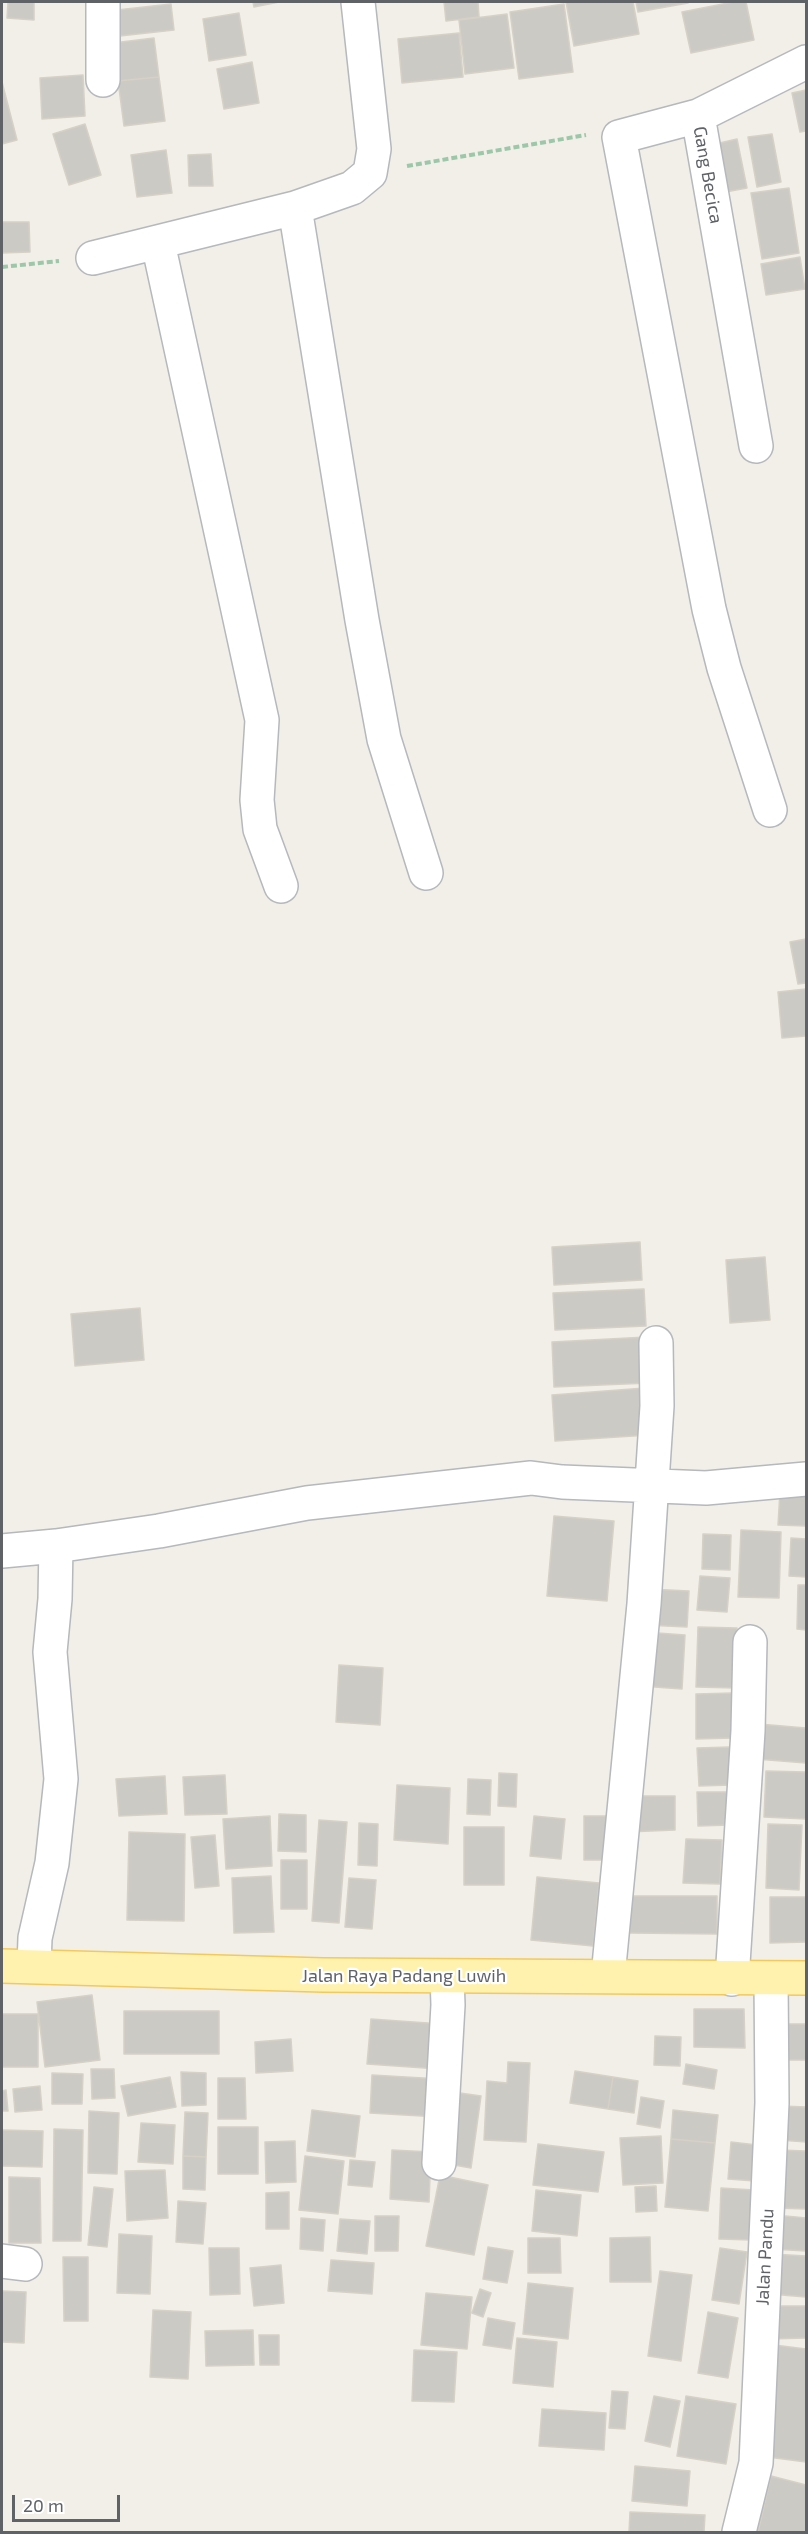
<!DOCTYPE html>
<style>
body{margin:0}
#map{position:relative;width:808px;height:2534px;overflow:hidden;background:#f1efe8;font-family:"Exo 2",sans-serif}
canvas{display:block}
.frame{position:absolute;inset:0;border:3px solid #5f6368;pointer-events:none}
.scale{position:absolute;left:12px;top:2495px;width:108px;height:27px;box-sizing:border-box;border:3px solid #5f6368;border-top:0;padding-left:8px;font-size:18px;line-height:21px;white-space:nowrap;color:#5f6368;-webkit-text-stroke:4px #fff;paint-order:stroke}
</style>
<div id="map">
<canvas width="808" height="2534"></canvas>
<div class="frame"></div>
<div class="scale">20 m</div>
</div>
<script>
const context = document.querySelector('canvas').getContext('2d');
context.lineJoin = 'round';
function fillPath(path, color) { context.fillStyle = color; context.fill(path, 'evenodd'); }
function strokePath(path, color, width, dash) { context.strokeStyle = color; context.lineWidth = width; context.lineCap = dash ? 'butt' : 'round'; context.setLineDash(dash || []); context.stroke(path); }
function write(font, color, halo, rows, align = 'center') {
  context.font = font + ' "Exo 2",sans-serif'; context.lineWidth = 4.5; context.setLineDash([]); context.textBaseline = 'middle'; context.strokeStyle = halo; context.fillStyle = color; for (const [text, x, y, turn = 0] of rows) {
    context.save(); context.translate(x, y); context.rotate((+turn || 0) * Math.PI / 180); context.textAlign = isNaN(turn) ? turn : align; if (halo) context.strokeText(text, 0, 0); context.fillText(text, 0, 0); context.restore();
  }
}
const building = new Path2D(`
 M 8,2 L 34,2 L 34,20 L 7,18 Z
 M 253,2 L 279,2 L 254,7 Z
 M 444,2 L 478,2 L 479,17 L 446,21 Z
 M 566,2 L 633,2 L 639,34 L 574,46 Z
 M 636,2 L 687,2 L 688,3 L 638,12 Z
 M 733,2 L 746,2 L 754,40 L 691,53 L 682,12 Z
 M 171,4 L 174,30 L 111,37 L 108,11 Z
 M 564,4 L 573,72 L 519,79 L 510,12 Z
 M 239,13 L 246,55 L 209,61 L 203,19 Z
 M 507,14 L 514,68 L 465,74 L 459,20 Z
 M 459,33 L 463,77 L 402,83 L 398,39 Z
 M 154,38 L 159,77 L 118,81 L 113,43 Z
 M 252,62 L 259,103 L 224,109 L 217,69 Z
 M 83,75 L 85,116 L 42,119 L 40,78 Z
 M 159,77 L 165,121 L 124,126 L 118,81 Z
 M 2,82 L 17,140 L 2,144 Z
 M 806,90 L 806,131 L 800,132 L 792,93 Z
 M 85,124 L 101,175 L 69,185 L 53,134 Z
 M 772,134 L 781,182 L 757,187 L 748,137 Z
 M 737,139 L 747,188 L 720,193 L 711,145 Z
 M 166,150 L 172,193 L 137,197 L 131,155 Z
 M 211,154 L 213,186 L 189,186 L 188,155 Z
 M 789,188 L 799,253 L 762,259 L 751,193 Z
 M 2,222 L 29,222 L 30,252 L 2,253 Z
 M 800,257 L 805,289 L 766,295 L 761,264 Z
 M 806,939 L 806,983 L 798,984 L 790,942 Z
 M 806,989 L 806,1036 L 782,1038 L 778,992 Z
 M 640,1242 L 642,1280 L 554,1285 L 552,1247 Z
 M 765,1257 L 770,1320 L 730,1323 L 726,1260 Z
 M 644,1289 L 646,1326 L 555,1330 L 553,1293 Z
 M 140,1308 L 144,1360 L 75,1366 L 71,1314 Z
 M 647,1337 L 649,1383 L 554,1387 L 552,1342 Z
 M 645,1388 L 649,1435 L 555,1441 L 552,1395 Z
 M 780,1491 L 806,1493 L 806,1526 L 778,1525 Z
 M 554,1516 L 614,1521 L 607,1601 L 547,1596 Z
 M 741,1530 L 781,1532 L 779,1598 L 738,1597 Z
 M 703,1534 L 731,1535 L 730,1570 L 702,1569 Z
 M 791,1538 L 806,1539 L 806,1577 L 789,1576 Z
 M 700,1576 L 730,1578 L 727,1612 L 697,1610 Z
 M 798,1585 L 806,1585 L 806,1630 L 797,1629 Z
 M 649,1589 L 689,1591 L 687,1627 L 646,1625 Z
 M 698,1627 L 737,1628 L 735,1688 L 696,1687 Z
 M 644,1632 L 685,1635 L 682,1689 L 641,1686 Z
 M 339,1665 L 383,1668 L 380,1725 L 336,1722 Z
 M 733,1693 L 733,1738 L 696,1739 L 696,1694 Z
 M 759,1724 L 806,1728 L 806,1763 L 756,1759 Z
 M 730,1747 L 731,1785 L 699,1786 L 697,1748 Z
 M 766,1771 L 806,1772 L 806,1819 L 764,1817 Z
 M 499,1773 L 517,1774 L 516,1807 L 498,1806 Z
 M 225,1775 L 227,1814 L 185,1815 L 183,1777 Z
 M 165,1776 L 167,1814 L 119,1816 L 116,1779 Z
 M 468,1779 L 491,1780 L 490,1815 L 467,1814 Z
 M 397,1785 L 450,1788 L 448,1844 L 394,1840 Z
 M 697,1792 L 729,1792 L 730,1825 L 698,1826 Z
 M 626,1796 L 675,1796 L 675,1830 L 627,1832 Z
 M 279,1814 L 306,1815 L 306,1852 L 278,1851 Z
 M 270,1816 L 272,1866 L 226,1869 L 223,1819 Z
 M 534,1816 L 565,1819 L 561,1859 L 530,1856 Z
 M 584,1816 L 615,1816 L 615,1860 L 584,1860 Z
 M 319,1820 L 347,1822 L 339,1923 L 312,1921 Z
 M 359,1823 L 378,1824 L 377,1866 L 358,1865 Z
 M 768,1824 L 802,1825 L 799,1890 L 766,1888 Z
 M 464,1827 L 504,1827 L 504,1885 L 464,1885 Z
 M 129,1832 L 185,1834 L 184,1921 L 127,1920 Z
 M 215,1835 L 219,1886 L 195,1888 L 191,1837 Z
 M 686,1839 L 722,1840 L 720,1884 L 683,1883 Z
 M 281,1860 L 307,1860 L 307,1909 L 281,1909 Z
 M 271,1876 L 274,1932 L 234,1933 L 232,1878 Z
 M 537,1877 L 599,1883 L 593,1946 L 531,1940 Z
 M 349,1878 L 376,1880 L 372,1929 L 345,1927 Z
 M 631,1896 L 717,1896 L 717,1934 L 630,1933 Z
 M 770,1897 L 806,1897 L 806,1942 L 770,1943 Z
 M 92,1995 L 100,2060 L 45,2067 L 37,2002 Z
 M 694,2009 L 744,2009 L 745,2048 L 694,2047 Z
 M 124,2011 L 219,2011 L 219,2054 L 124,2054 Z
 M 2,2014 L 38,2014 L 38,2067 L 2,2067 Z
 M 371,2019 L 442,2024 L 439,2069 L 367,2064 Z
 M 782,2024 L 806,2024 L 806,2060 L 781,2060 Z
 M 655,2036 L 681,2037 L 680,2066 L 654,2065 Z
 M 291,2039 L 293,2071 L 256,2073 L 255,2042 Z
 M 508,2062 L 530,2063 L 526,2142 L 484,2140 L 487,2081 L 507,2083 Z
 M 686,2064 L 717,2070 L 714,2089 L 683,2084 Z
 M 91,2069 L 114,2069 L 115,2098 L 92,2099 Z
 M 575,2071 L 613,2077 L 608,2109 L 570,2103 Z
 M 181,2072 L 206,2073 L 206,2105 L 182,2106 Z
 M 52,2073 L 83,2074 L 82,2104 L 52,2104 Z
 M 372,2075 L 440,2079 L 439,2117 L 370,2113 Z
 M 170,2077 L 176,2107 L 128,2116 L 121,2086 Z
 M 613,2077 L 638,2081 L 634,2113 L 608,2109 Z
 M 218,2078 L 245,2078 L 246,2119 L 218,2119 Z
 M 40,2086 L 42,2110 L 15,2112 L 13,2089 Z
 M 6,2090 L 8,2111 L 2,2111 L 2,2091 Z
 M 453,2092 L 481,2096 L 471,2168 L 443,2163 Z
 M 641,2097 L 664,2101 L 660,2128 L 637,2124 Z
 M 781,2106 L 806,2107 L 806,2142 L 780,2140 Z
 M 312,2110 L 360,2116 L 355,2157 L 307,2151 Z
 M 673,2110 L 718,2115 L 715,2143 L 671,2139 Z
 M 89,2111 L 119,2113 L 117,2174 L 88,2173 Z
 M 185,2112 L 208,2113 L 206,2157 L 183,2156 Z
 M 141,2123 L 175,2125 L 173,2164 L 138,2162 Z
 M 218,2127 L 258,2127 L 258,2174 L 218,2174 Z
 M 54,2129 L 83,2130 L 81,2241 L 53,2241 Z
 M 2,2130 L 43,2131 L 42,2167 L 2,2166 Z
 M 661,2136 L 663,2183 L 623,2185 L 620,2138 Z
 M 671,2139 L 715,2143 L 708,2211 L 665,2207 Z
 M 295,2141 L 296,2182 L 266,2183 L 265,2142 Z
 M 731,2142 L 757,2145 L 755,2181 L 728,2179 Z
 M 538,2144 L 604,2152 L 598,2192 L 533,2185 Z
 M 392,2150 L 431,2152 L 429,2202 L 390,2199 Z
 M 779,2150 L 806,2151 L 806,2209 L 776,2208 Z
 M 183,2156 L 206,2157 L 205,2190 L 183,2189 Z
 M 305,2156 L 344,2161 L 338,2214 L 299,2210 Z
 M 350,2160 L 375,2162 L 372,2187 L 348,2185 Z
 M 165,2170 L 168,2218 L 127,2221 L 125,2171 Z
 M 440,2175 L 488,2185 L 474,2255 L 426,2246 Z
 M 9,2177 L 40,2178 L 41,2243 L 9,2243 Z
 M 656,2186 L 657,2211 L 636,2212 L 635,2187 Z
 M 94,2187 L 113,2189 L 107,2247 L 88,2245 Z
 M 721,2188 L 754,2190 L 752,2240 L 719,2239 Z
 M 536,2190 L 581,2195 L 577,2236 L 532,2231 Z
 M 289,2192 L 289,2229 L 266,2229 L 266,2193 Z
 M 178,2201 L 206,2203 L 203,2244 L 176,2242 Z
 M 775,2215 L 806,2218 L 806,2251 L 772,2249 Z
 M 375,2216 L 399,2216 L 398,2251 L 375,2251 Z
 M 301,2218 L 325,2220 L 323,2251 L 300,2249 Z
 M 340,2219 L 370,2221 L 367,2254 L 337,2251 Z
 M 119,2234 L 152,2236 L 150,2294 L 117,2293 Z
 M 650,2237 L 651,2282 L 610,2282 L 610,2238 Z
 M 528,2238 L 560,2238 L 561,2273 L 528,2273 Z
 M 488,2247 L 513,2251 L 507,2283 L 483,2279 Z
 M 209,2248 L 239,2248 L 240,2294 L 210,2295 Z
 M 720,2248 L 747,2252 L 739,2304 L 712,2300 Z
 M 772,2254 L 806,2256 L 806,2297 L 770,2294 Z
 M 63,2257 L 88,2257 L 88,2321 L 64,2321 Z
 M 331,2260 L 374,2263 L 372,2294 L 328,2291 Z
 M 281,2265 L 284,2303 L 254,2306 L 250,2268 Z
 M 660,2271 L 692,2275 L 681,2361 L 648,2356 Z
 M 528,2283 L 573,2288 L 568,2339 L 523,2334 Z
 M 480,2289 L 491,2293 L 483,2317 L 472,2313 Z
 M 2,2291 L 26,2292 L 24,2343 L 2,2342 Z
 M 426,2293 L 472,2297 L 467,2349 L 421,2345 Z
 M 769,2306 L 806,2306 L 806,2338 L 769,2339 Z
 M 153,2310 L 191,2312 L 188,2379 L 150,2377 Z
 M 708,2312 L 738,2318 L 728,2378 L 698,2373 Z
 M 488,2318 L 515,2323 L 511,2349 L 483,2345 Z
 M 253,2330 L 254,2365 L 206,2366 L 205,2331 Z
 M 259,2335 L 279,2335 L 279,2365 L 260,2365 Z
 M 517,2338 L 557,2342 L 553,2387 L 513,2383 Z
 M 774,2345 L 806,2349 L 806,2462 L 760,2456 Z
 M 414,2350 L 457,2352 L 454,2402 L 412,2401 Z
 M 612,2391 L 628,2392 L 625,2429 L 609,2428 Z
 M 654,2396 L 680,2401 L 670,2447 L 645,2441 Z
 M 686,2396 L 736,2404 L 726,2464 L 677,2456 Z
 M 542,2409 L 606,2413 L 604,2450 L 539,2446 Z
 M 635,2466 L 690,2471 L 687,2506 L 632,2501 Z
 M 771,2476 L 806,2485 L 806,2532 L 758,2532 Z
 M 630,2512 L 705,2515 L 704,2532 L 629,2532 Z`);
fillPath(building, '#cccac5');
strokePath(building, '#d6d1c6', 1.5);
const minor = new Path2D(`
 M 103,2 L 103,80
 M 698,116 L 619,137 L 709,609 L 724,668 L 770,810
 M 295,208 L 362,620 L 384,739 L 426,873
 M 158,243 L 262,720 L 257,800 L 260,829 L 281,886
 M 93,258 L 295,208 L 352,188 L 370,173 L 374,149 L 358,2
 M 756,446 L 698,116 L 806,62
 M 56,1546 L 159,1531 L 307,1503 L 531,1478 L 562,1482 L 706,1488 L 806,1479
 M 2,1551 L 56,1546 L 55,1599 L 50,1652 L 61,1779 L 52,1863 L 35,1938 L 34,1966
 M 608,1976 L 644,1604 L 657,1406 L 656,1343
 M 732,1979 L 748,1731 L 750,1642
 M 439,2163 L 448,2005 L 447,1977
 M 2,2261 L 25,2264
 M 739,2532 L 756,2463 L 772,2103 L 771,1979`);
const primary = new Path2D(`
 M 2,1966 L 323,1975 L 806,1978`);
strokePath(minor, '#b5b8bc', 36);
strokePath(primary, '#f2c960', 36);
strokePath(new Path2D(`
 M 407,166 L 586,135
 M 2,267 L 59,261`), '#9cc7a9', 4, [6, 3]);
strokePath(minor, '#fff', 33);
strokePath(primary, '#fff2af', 33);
write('18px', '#5f6368', '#fff', [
 ["Gang Becica",708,175,80],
 ["Jalan Raya Padang Luwih",404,1976],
 ["Jalan Pandu",765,2257,-87]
]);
</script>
